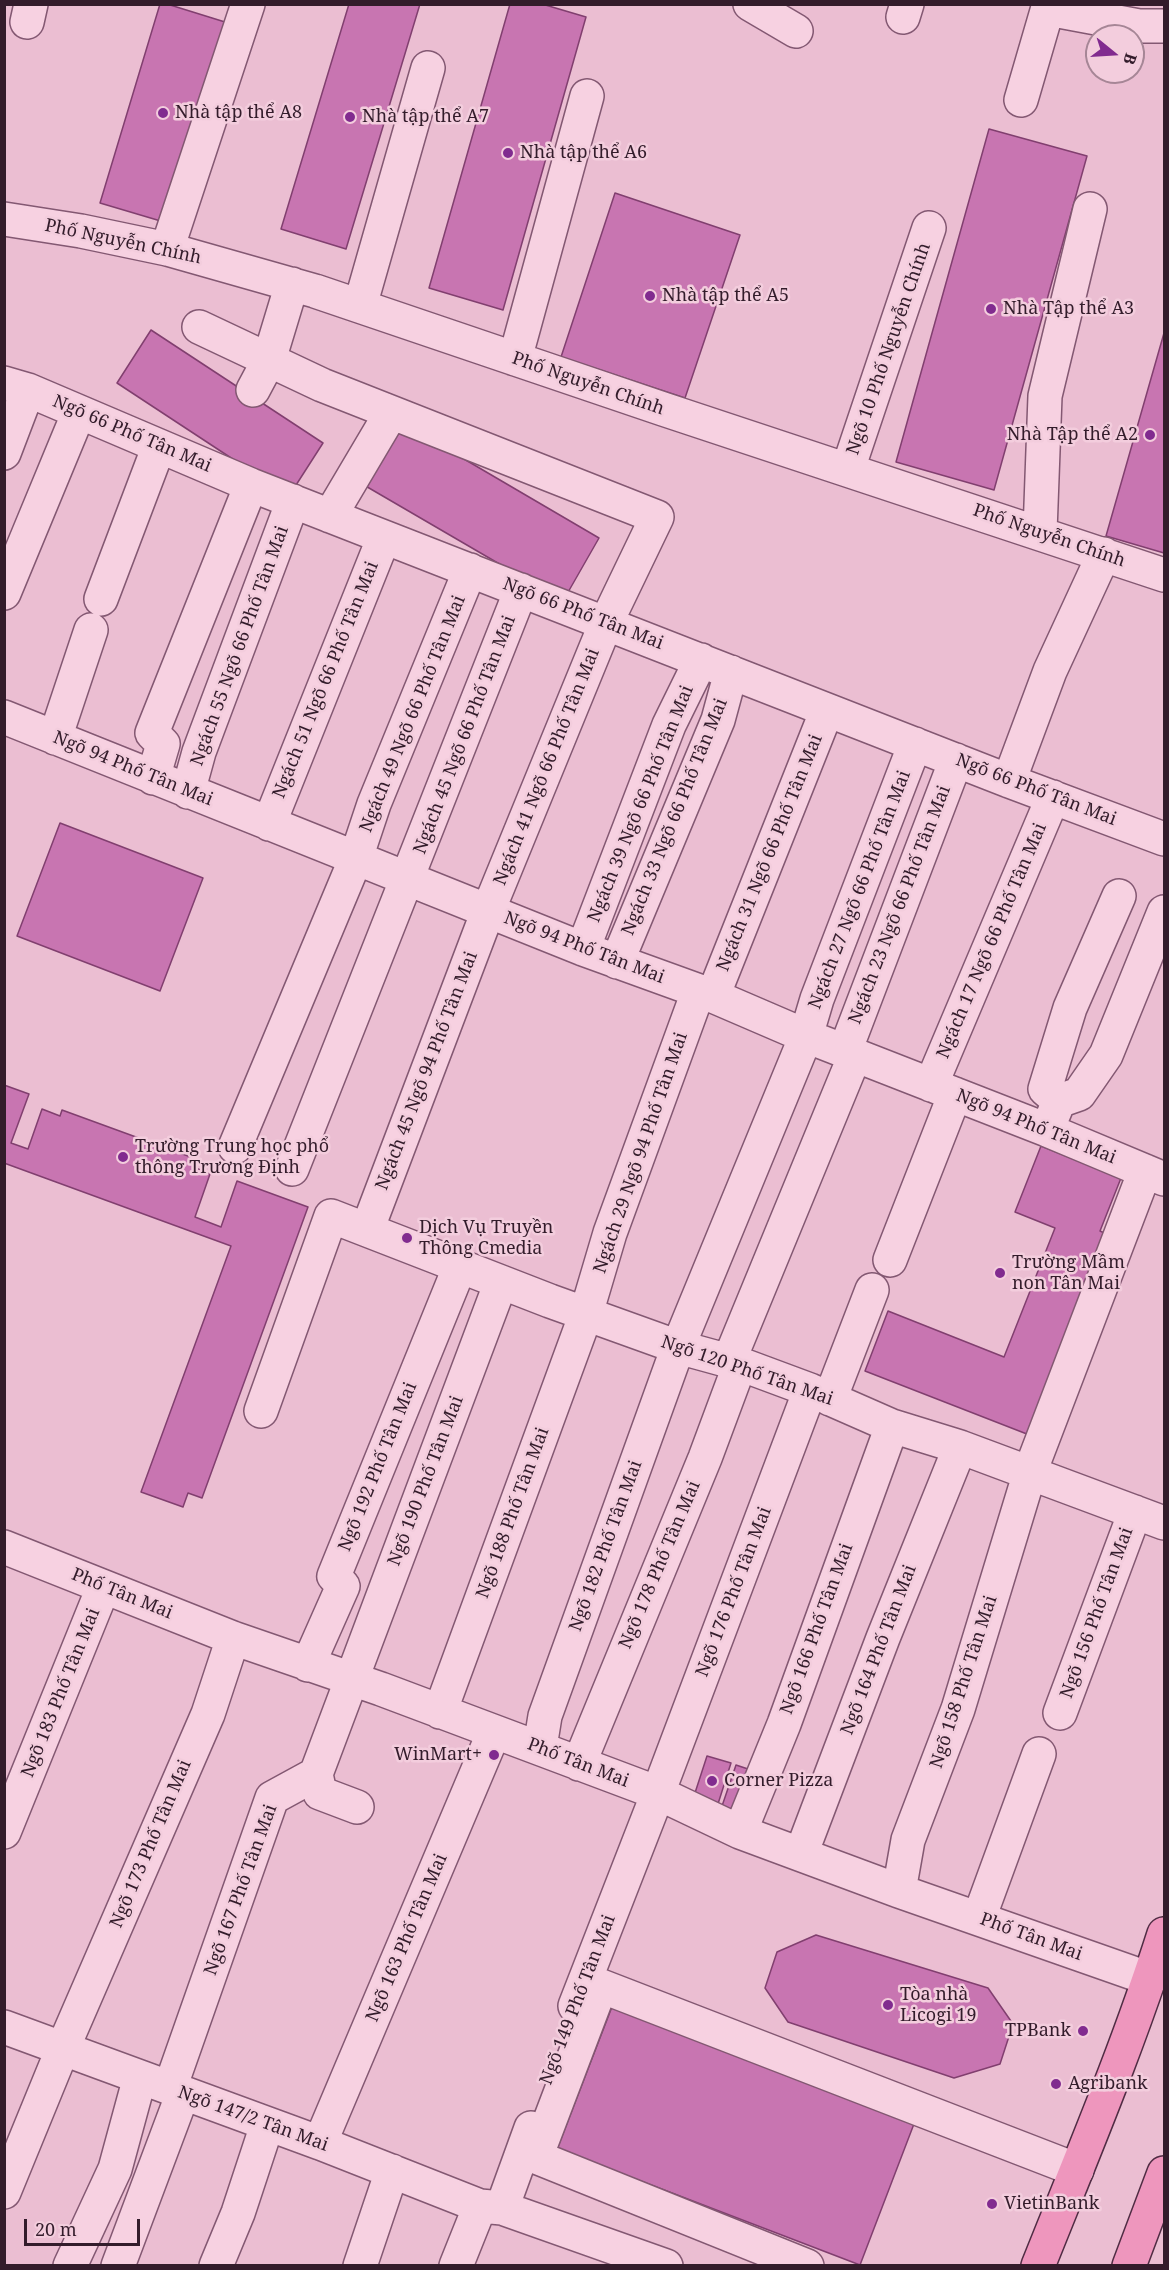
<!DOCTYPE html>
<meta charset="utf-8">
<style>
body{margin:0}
#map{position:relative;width:1169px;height:2270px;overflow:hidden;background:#ebbed2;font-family:"Noto Serif",serif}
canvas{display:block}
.frame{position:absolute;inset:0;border:6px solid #331c2b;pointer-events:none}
.north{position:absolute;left:1085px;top:24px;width:60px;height:60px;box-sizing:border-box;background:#f3cddd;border:2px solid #a68696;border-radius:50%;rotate:108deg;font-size:16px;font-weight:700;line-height:24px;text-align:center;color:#331c2b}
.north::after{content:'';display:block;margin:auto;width:21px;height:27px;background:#812b8f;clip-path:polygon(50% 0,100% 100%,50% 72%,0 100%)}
.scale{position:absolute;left:24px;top:2219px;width:116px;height:27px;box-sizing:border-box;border:3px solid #331c2b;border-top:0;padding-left:8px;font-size:18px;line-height:21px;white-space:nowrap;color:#331c2b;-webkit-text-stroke:4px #f3cddd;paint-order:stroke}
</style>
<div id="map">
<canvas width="1169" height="2270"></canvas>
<div class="frame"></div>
<div class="north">B</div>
<div class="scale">20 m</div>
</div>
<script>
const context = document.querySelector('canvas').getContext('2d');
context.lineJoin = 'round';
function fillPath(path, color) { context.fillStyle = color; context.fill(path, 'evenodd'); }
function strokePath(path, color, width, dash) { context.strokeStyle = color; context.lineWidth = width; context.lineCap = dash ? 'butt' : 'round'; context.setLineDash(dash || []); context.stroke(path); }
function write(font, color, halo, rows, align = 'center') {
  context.font = font + ' "Noto Serif",serif'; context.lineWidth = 5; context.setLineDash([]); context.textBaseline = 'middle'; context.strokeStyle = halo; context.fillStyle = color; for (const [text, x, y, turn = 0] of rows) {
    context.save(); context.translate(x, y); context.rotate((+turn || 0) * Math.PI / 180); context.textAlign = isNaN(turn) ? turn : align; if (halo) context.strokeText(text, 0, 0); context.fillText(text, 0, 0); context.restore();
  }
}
const building = new Path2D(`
 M 160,4 L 167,4 L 225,22 L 164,222 L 100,203 Z
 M 349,4 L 420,4 L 346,249 L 281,229 Z
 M 510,4 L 542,4 L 586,17 L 503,310 L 429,288 Z
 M 989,129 L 1087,156 L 994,490 L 896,462 Z
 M 615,193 L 740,235 L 685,398 L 561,357 Z
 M 151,330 L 323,443 L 289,496 L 117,383 Z
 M 1164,333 L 1164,553 L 1106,536 Z
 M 394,418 L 599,538 L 563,601 L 357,481 Z
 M 60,823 L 203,878 L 160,991 L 17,936 Z
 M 4,1085 L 29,1094 L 11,1143 L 28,1149 L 42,1109 L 60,1116 L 62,1110 L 199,1160 L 196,1168 L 210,1174 L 195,1217 L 221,1227 L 237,1181 L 308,1207 L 202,1498 L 188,1493 L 183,1507 L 141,1492 L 231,1246 L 4,1163 Z
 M 1041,1146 L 1121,1178 L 1100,1231 L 1111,1236 L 1032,1436 L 865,1371 L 888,1311 L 1004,1357 L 1055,1228 L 1015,1212 Z
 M 707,1756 L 731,1763 L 717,1807 L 693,1799 Z
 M 736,1765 L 757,1772 L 742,1815 L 721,1809 Z
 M 816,1935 L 988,1988 L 1013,2024 L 1000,2064 L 954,2078 L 788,2022 L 765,1988 L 777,1952 Z
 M 615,1999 L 917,2116 L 860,2265 L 557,2149 Z`);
fillPath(building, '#c875b1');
strokePath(building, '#813f6f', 1.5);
const minor = new Path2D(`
 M 750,4 L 796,31
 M 1048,9 L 1139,26 L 1164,26
 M 903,17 L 907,4
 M 27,22 L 31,4
 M 1021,100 L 1049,4
 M 4,219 L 81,231 L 167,249 L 315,291 L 663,409 L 1164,575
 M 167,249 L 248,4
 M 360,306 L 428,68
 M 199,327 L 322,385 L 657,517 L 606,623 L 488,911 L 367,1230
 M 515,359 L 587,96
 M 4,383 L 28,390 L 251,485 L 1009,781 L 1164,839
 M 253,390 L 269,360 L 292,284
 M 4,453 L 28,390
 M 848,469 L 929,228
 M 330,516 L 391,413
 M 1040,532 L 1045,396 L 1090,209
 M 4,593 L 79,412
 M 101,599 L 159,446
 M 4,717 L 583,949 L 713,996 L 806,1036 L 1047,1130 L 1164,1179
 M 55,738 L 91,630
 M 153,778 L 163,744 L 152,733 L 251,485
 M 1009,781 L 1050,671 L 1104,554
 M 188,792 L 199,752 L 293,501
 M 269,824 L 384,537
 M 583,949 L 669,725 L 701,660
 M 617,962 L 718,720 L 731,672
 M 713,996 L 827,710
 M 845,1051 L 956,760
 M 931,1085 L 1053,797
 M 1059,1101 L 1045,1089 L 1070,1008 L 1119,896
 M 1047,1130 L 1059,1101 L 1079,1094 L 1106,1055 L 1164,912
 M 235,1147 L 356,858 L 374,804 L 470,570
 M 292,1169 L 521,590
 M 890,1260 L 955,1094
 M 729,1361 L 855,1055
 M 830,1399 L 872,1290
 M 261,1411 L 331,1216 L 550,1301 L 678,1347 L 740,1364 L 810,1390 L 892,1426 L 960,1447 L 1164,1523
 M 4,1547 L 233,1638 L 381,1689 L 658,1793 L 740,1832 L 899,1891 L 1150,1979
 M 308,1665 L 343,1586 L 334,1576 L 460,1266
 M 440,1712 L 586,1314 L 610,1233 L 698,992
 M 1060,1713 L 1135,1512
 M 540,1747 L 545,1716 L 678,1347 L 806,1036 L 817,999 L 915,744
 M 579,1764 L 705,1458 L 740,1364
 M 316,1774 L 320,1793 L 357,1807
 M 4,1832 L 103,1588
 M 740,1832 L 784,1724 L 892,1426
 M 801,1854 L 883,1638 L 960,1447
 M 899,1891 L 908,1840 L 958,1709 L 1030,1472 L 1145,1171
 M 979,1918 L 1039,1754
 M 575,2006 L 658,1793 L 810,1390
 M 4,2027 L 320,2143 L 480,2206 L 502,2208 L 666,2266
 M 170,2088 L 272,1798 L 316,1774 L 501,1282
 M 320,2143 L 494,1732
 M 4,2192 L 63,2048 L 208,1714 L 233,1638
 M 502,2208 L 531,2128
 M 70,2266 L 115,2169 L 140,2077
 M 118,2266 L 183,2093
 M 216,2266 L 238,2213 L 267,2125
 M 360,2266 L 392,2171
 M 456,2266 L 480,2206
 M 807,2266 L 536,2157 L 601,1986 L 1077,2170`);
const major = new Path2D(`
 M 1038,2266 C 1082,2156 1128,2047 1164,1934
 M 1129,2266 L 1164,2173`);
strokePath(minor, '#835872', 36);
strokePath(major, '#502c44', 36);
strokePath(minor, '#f7d1e1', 33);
strokePath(major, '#ee96bd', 33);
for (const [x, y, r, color] of [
 [163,113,6,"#812b8f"],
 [350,117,6,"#812b8f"],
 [508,153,6,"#812b8f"],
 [650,296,6,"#812b8f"],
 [991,309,6,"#812b8f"],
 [1150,435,6,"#812b8f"],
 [123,1157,6,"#812b8f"],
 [407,1238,6,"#812b8f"],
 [1000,1273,6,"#812b8f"],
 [494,1755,6,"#812b8f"],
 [712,1781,6,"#812b8f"],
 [888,2005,6,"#812b8f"],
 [1083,2031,6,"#812b8f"],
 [1056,2084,6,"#812b8f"],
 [992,2204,6,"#812b8f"]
]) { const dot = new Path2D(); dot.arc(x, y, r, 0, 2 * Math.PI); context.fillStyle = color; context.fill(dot); strokePath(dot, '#f3cddd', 2); }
write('18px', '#331c2b', '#f3cddd', [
 ["Nhà tập thể A8",175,113],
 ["Nhà tập thể A7",362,117],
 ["Nhà tập thể A6",520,153],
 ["Nhà tập thể A5",662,296],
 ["Nhà Tập thể A3",1003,309],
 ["Nhà Tập thể A2",1138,435,"right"],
 ["Trường Trung học phổ",135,1147],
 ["thông Trương Định",135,1168],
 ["Dịch Vụ Truyền",419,1228],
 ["Thông Cmedia",419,1249],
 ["Trường Mầm",1012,1263],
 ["non Tân Mai",1012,1284],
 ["WinMart+",482,1755,"right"],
 ["Corner Pizza",724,1781],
 ["Tòa nhà",900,1995],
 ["Licogi 19",900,2016],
 ["TPBank",1071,2031,"right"],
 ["Agribank",1068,2084],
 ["VietinBank",1004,2204]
], 'left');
write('18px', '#331c2b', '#f3cddd', [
 ["Phố Nguyễn Chính",123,242,12],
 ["Ngõ 10 Phố Nguyễn Chính",889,349,-71],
 ["Phố Nguyễn Chính",588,384,19],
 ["Ngõ 66 Phố Tân Mai",132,434,23],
 ["Phố Nguyễn Chính",1049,536,19],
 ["Ngõ 66 Phố Tân Mai",583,614,21],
 ["Ngách 55 Ngõ 66 Phố Tân Mai",240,646,-70],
 ["Ngách 51 Ngõ 66 Phố Tân Mai",326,680,-68],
 ["Ngách 49 Ngõ 66 Phố Tân Mai",413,714,-68],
 ["Ngách 45 Ngõ 66 Phố Tân Mai",465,735,-69],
 ["Ngách 41 Ngõ 66 Phố Tân Mai",547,767,-68],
 ["Ngõ 94 Phố Tân Mai",133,769,22],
 ["Ngõ 66 Phố Tân Mai",1036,790,21],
 ["Ngách 39 Ngõ 66 Phố Tân Mai",641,804,-68],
 ["Ngách 33 Ngõ 66 Phố Tân Mai",675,817,-68],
 ["Ngách 31 Ngõ 66 Phố Tân Mai",770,853,-68],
 ["Ngách 27 Ngõ 66 Phố Tân Mai",860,890,-69],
 ["Ngách 23 Ngõ 66 Phố Tân Mai",900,905,-69],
 ["Ngách 17 Ngõ 66 Phố Tân Mai",992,941,-67],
 ["Ngõ 94 Phố Tân Mai",584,948,21],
 ["Ngách 45 Ngõ 94 Phố Tân Mai",427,1071,-69],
 ["Ngõ 94 Phố Tân Mai",1036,1127,22],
 ["Ngách 29 Ngõ 94 Phố Tân Mai",641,1153,-71],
 ["Ngõ 120 Phố Tân Mai",747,1371,19],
 ["Ngõ 192 Phố Tân Mai",378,1467,-68],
 ["Ngõ 190 Phố Tân Mai",426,1481,-69],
 ["Ngõ 188 Phố Tân Mai",513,1513,-70],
 ["Ngõ 182 Phố Tân Mai",606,1546,-70],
 ["Ngõ 178 Phố Tân Mai",660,1565,-67],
 ["Ngõ 176 Phố Tân Mai",734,1592,-69],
 ["Phố Tân Mai",122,1594,22],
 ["Ngõ 156 Phố Tân Mai",1097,1613,-70],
 ["Ngõ 166 Phố Tân Mai",817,1629,-70],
 ["Ngõ 164 Phố Tân Mai",879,1650,-69],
 ["Ngõ 158 Phố Tân Mai",964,1682,-72],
 ["Ngõ 183 Phố Tân Mai",61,1693,-68],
 ["Phố Tân Mai",578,1763,21],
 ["Ngõ 173 Phố Tân Mai",151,1844,-67],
 ["Ngõ 167 Phố Tân Mai",241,1890,-70],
 ["Phố Tân Mai",1031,1937,20],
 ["Ngõ 163 Phố Tân Mai",407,1938,-67],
 ["Ngõ 149 Phố Tân Mai",578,2000,-69],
 ["Ngõ 147/2 Tân Mai",253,2119,20]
]);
</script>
